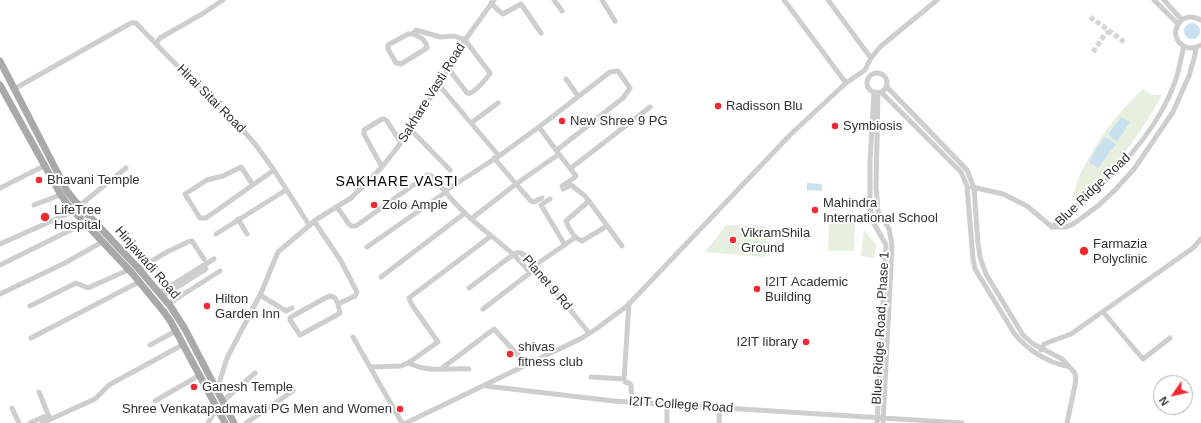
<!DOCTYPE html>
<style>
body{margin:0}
#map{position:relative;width:1201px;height:423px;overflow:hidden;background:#fff;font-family:Arial,sans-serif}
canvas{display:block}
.north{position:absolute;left:1153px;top:375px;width:40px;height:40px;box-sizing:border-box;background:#fff;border:1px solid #adadad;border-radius:50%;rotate:236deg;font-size:11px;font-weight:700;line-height:16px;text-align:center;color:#313131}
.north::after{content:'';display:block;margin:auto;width:14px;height:18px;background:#f32833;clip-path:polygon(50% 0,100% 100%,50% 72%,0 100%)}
</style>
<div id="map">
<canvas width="1201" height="423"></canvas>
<div class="north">N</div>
</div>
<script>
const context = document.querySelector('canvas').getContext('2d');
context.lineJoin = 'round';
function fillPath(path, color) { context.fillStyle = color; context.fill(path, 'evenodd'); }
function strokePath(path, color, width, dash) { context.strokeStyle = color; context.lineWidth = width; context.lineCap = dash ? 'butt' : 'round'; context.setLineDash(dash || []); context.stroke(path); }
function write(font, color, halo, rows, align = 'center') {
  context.font = font + ' Arial,sans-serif'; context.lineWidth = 4; context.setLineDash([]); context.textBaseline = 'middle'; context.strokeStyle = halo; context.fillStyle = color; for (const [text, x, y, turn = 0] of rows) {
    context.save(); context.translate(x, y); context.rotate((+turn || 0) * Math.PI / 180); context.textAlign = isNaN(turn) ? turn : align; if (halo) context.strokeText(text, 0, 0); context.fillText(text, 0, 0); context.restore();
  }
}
fillPath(new Path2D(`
 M 1143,89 L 1152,95 L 1162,95 C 1140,136 1111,176 1072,201 C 1073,192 1077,184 1080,175 C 1095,142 1116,114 1143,89 Z
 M 829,219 L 855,219 L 854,251 L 828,251 Z
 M 726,225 L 767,227 L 765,257 L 705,252 Z
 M 864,230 L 876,245 L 874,258 L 861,256 Z`), '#e7efde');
fillPath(new Path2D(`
 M1184 31a8 8 0 1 1 16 0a8 8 0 1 1-16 0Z
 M 1121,117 L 1130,122 L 1117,142 L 1108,134 Z
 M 1105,137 L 1116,144 L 1098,168 L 1089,162 L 1097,148 Z
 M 807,183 L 822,184 L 822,191 L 807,190 Z`), '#c9e0ef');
strokePath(new Path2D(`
 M 1090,17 L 1126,43
 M 1093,52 L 1105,34 L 1108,32 L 1112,32`), '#d6d6d6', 5, [5, 2.5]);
strokePath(new Path2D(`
 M 223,0 L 202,14 L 160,38 L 156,44 L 205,94 L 242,129 L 255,144 L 274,170 L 309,225
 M 554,0 L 562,11
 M 602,0 L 615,21
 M 784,0 L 846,83
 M 828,0 L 871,58
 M 1154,0 L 1178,24
 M 1164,0 L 1182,20
 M 491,3 L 499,11 L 503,14 L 521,4 L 541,33
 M 1201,20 C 1179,7 1165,39 1186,47 C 1191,49 1196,48 1201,45
 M 413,34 C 420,37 426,39 427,48 L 401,64 L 396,63 L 388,49 L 388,45 L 408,34 L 413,34 L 416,30 L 440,37 L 454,36 L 465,40 L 490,73 C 488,77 475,92 470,93 C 469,94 468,93 467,93 L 448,68
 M867 83a10 10 0 1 1 20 0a10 10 0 1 1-20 0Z
 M 566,79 L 578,96
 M 438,84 L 499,156 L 445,191
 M 886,86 L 967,170 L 974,188 L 978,243 L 980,257 L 986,274 L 1023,335 L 1033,344 L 1062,359 L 1074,372 L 1076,376 L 1075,385 L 1067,423
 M 14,89 L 131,23 L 136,23 L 156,44
 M 874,92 L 870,161 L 870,208 L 873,222 L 886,245 L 877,423
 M 878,92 L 876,187 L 878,211 L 889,229 L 892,245 L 883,423
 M 881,92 L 961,172 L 967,186 L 973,259 L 975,269 L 1014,333 C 1026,349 1048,363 1067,366
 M 471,123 L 498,103
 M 539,127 L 610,72 L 618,71 L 630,88 L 623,98 L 557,150
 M 411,130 L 450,170
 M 559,154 L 576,176 L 574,178 L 562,186
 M 494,158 L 516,184 L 559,154 L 539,127 L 499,156
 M 382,167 L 364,134 L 364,130 L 382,119 L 384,119 L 387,121 L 401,143
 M 571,168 L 650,107
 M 253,185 L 241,167 L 223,176 L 207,180 L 185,194 L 200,218 L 206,218 L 274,170
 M 972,187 L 1003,194 L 1027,206 L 1052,227
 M 0,188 L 44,166
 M 563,189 L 571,185 L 585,196 L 589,201 L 622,246
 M 550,199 L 541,205 L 565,245
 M 589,201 L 566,221 C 568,228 575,239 582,241 L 607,226
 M 34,205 L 60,195
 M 79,206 L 126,168
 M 337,207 L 349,224 L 351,226 L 356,226 L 426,176 L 427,175 L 432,176 C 443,189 453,202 465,213 C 486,234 512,249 530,273 L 483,309
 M 238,219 L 247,234
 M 471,219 L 516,184 L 531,201 L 534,202 L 542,198
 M 314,221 L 341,261 L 357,292 L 355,296 L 338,304 L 335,298 L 331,296 L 327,297 L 291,317 L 290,318 L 290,320 L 300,335 L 337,315 L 340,313 L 338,304
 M 1052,227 L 1066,227 L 1073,224 L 1083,217 L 1099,205 L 1116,189 L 1134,169 L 1173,112 L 1189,76 L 1195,55 L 1196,48
 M 1052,227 C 1064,216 1075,207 1087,197 C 1124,166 1158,128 1175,82 C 1179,71 1181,58 1184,46
 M 216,234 L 286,190
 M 0,244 L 74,211
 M 367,247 L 446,192
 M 0,265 L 85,223
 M 534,266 L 576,237
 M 139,269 L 165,253 L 190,241 L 192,241 L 204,259
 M 381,277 L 465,213
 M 469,288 L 514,254 C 519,251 522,253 527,257 L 589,333
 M 159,293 L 214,259
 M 0,294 L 65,263 L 102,242
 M 260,295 L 286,311 L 292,308
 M 162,297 L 206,269
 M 629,303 L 624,379 L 625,382 L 629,383 L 631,385 L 632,402
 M 168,304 L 220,271
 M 30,306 L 76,283 L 88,288 L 128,270
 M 1103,312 L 1143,359 L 1170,338
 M 353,337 L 370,367
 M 31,338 L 139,282
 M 150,345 L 176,331
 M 1041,350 L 1044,344 L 1071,334 L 1193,248 L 1201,239
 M 408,363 C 413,365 418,367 423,368 C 438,371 454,368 469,369
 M 441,369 L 494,329 L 527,365
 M 591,377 L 624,379
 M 486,386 L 614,401 L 962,423
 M 39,392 L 50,419
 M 209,393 L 217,390 L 227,358 L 261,293 L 278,252 L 317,219 L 351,198 L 382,167 L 411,130 L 465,40 L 494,0
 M 155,401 L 200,375
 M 223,401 L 255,373
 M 12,408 L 19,423
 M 30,423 L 48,415
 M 42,423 L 95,399 L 109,385 L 184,344
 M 208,423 L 217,408
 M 246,423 L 293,391
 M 402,423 L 370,367 L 401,366 L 408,363 L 438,342 L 412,305 L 409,298 L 491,236
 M 406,423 L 582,338 L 596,329 L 627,306 L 791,134 L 846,83 L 865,70 L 871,58 L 880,47 L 937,0
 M 667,423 L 667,404
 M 719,423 L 720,408`), '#cecece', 5);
strokePath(new Path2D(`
 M 0,61 L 67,191 L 74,200 L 138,268 L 171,307 L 185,329 L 234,423
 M 0,85 L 61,195 L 68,205 L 132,273 L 164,312 L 171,322 L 225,423`), '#a9a9a9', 7);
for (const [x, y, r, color] of [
 [718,106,4,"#f32833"],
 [562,121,4,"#f32833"],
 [835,126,4,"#f32833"],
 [39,180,4,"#f32833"],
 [374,205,4,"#f32833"],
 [815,210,4,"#f32833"],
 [45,217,5,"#f32833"],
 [733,240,4,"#f32833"],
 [1084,251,5,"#f32833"],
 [757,289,4,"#f32833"],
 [207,306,4,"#f32833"],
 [806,342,4,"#f32833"],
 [510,354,4,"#f32833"],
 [194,387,4,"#f32833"],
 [400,409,4,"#f32833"]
]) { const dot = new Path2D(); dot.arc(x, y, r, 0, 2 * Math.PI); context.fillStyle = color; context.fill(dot); strokePath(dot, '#fff', 1.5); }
write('13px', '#313131', '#fff', [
 ["Sakhare Vasti Road",432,93,-58],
 ["Hirai Sitai Road",211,99,45],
 ["Blue Ridge Road",1093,190,-44],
 ["Hinjawadi Road",147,263,49],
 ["Planet 9 Rd",547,283,49],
 ["Blue Ridge Road, Phase 1",881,328,-87],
 ["I2IT College Road",681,405,4]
]);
write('13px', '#313131', '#fff', [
 ["Radisson Blu",726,106],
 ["New Shree 9 PG",570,121],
 ["Symbiosis",843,126],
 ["Bhavani Temple",47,180],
 ["Mahindra",823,203],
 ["International School",823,218],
 ["Zolo Ample",382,205],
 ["LifeTree",54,210],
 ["Hospital",54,225],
 ["VikramShila",741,233],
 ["Ground",741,248],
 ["Farmazia",1093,244],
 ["Polyclinic",1093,259],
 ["I2IT Academic",765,282],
 ["Building",765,297],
 ["Hilton",215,299],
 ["Garden Inn",215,314],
 ["I2IT library",798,342,"right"],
 ["shivas",518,347],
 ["fitness club",518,362],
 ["Ganesh Temple",202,387],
 ["Shree Venkatapadmavati PG Men and Women",392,409,"right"]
], 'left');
context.letterSpacing = '1px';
write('14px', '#000', '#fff', [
 ["SAKHARE VASTI",397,182]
]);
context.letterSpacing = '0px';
</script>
